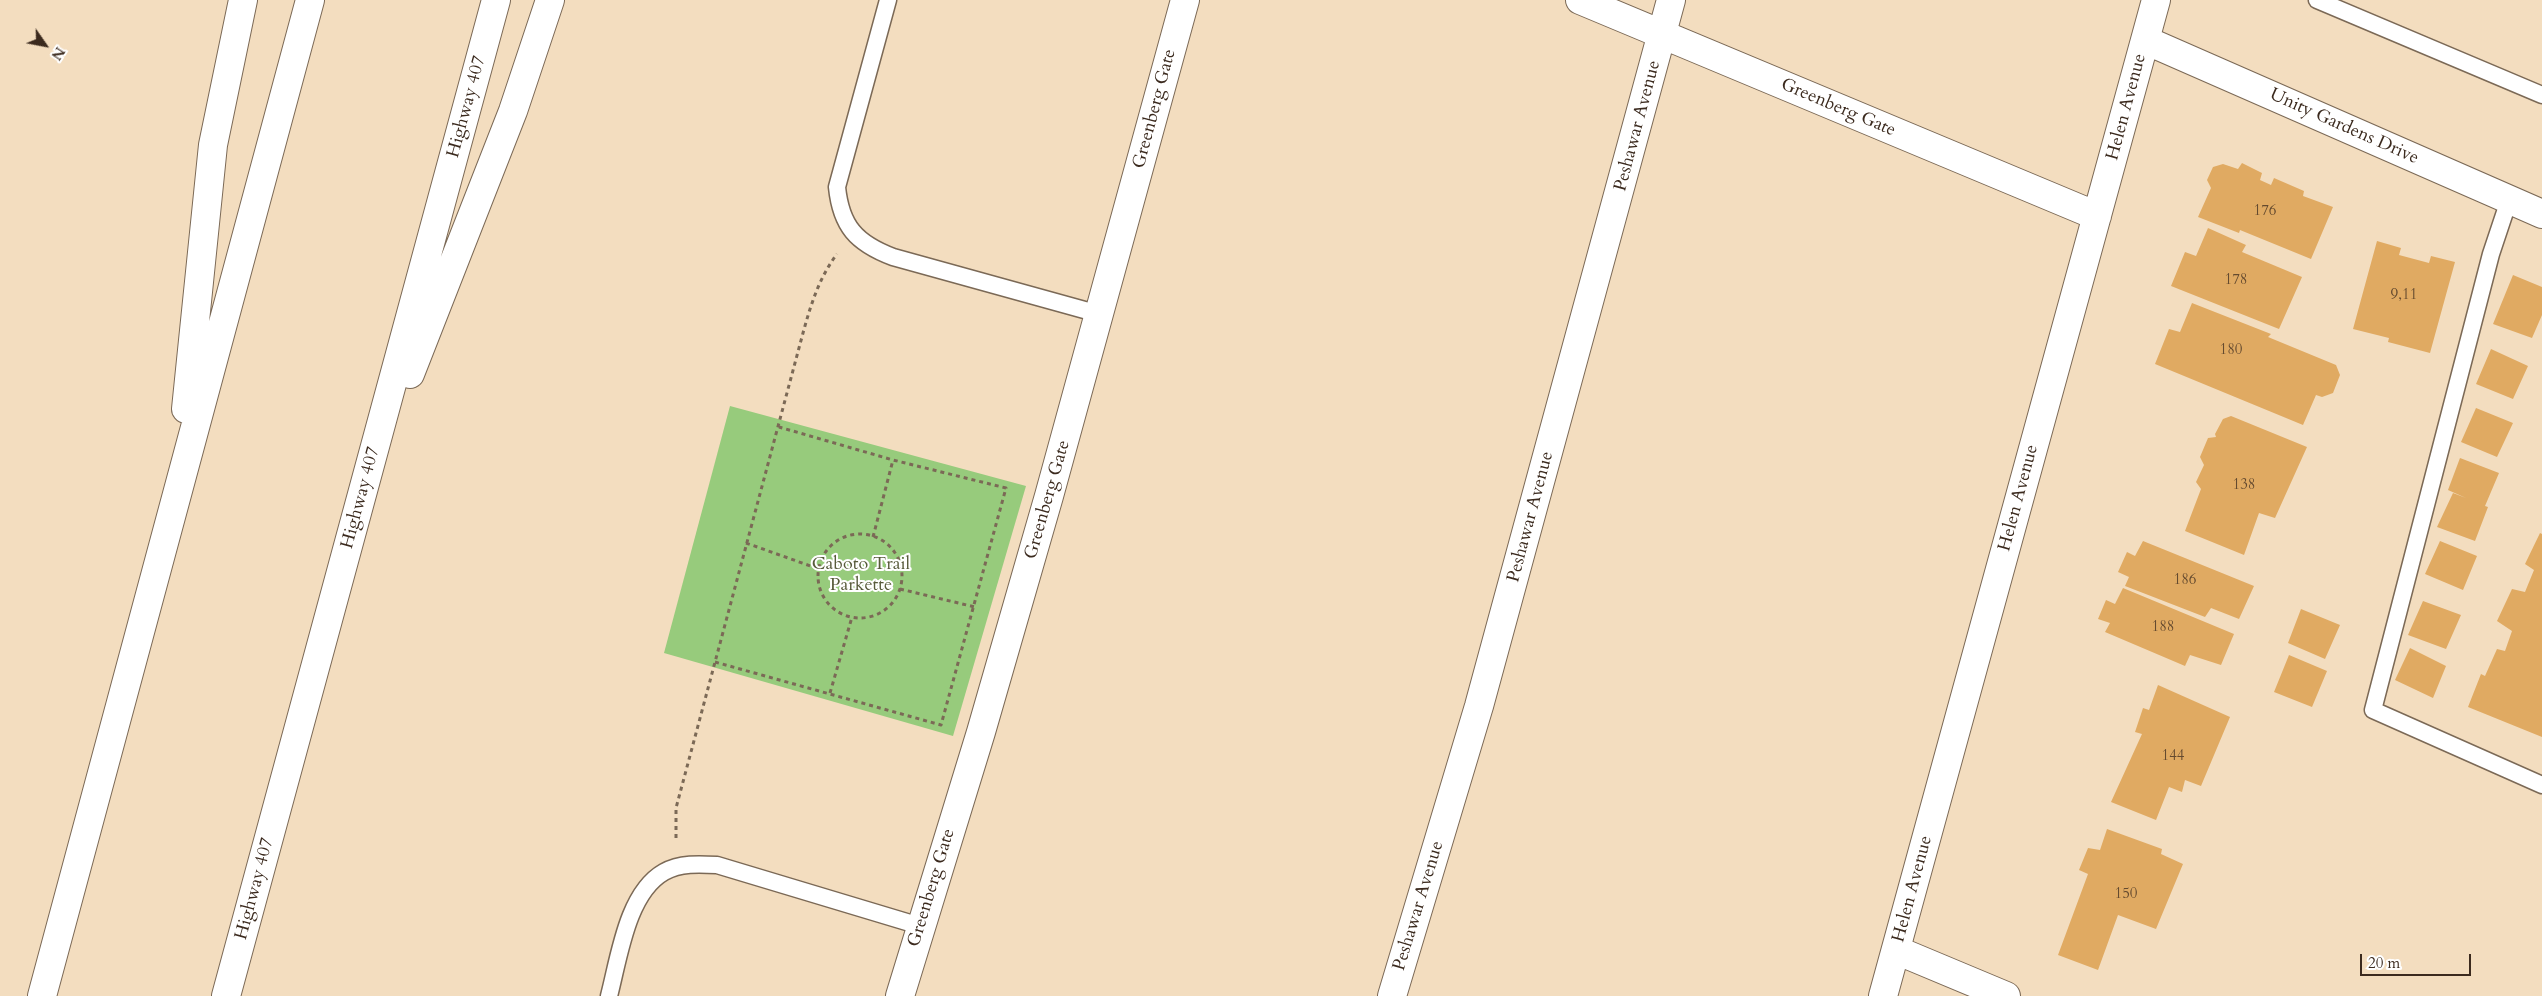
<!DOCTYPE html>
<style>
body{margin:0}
#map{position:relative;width:2542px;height:996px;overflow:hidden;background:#f3ddbf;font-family:Cardo,serif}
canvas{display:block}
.north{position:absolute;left:20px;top:20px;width:50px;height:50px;-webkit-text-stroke:4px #fff;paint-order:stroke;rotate:123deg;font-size:14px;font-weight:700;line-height:20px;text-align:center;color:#3b2a1e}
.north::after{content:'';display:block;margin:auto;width:18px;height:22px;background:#3b2a1e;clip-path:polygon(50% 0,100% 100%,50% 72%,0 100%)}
.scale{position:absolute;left:2360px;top:954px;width:111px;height:22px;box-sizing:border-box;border:2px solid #3b2a1e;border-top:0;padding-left:6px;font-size:15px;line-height:18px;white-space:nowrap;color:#3b2a1e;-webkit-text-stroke:4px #fff;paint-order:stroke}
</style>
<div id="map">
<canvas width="2542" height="996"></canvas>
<div class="north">N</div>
<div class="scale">20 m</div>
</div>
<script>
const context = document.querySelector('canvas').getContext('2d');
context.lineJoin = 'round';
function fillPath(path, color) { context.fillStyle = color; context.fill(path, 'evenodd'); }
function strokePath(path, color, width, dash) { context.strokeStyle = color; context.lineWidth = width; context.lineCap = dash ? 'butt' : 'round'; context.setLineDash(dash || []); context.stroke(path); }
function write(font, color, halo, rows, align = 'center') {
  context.font = font + ' Cardo,serif'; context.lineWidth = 4; context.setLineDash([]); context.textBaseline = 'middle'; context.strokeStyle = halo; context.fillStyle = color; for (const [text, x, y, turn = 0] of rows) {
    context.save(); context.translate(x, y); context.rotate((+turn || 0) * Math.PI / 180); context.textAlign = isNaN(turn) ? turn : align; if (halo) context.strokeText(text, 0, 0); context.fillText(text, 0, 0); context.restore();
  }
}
fillPath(new Path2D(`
 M 730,406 L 1026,486 L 953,736 L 664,653 Z`), '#97cb7c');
fillPath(new Path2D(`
 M 2242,163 L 2262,173 L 2260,180 L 2271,185 L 2274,178 L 2304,191 L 2303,196 L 2333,207 L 2311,259 L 2240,230 L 2239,233 L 2198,217 L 2211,188 L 2207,180 L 2213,167 L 2223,164 L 2238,169 Z
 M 2208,228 L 2246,245 L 2242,252 L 2302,277 L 2279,329 L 2171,286 L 2185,252 L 2196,256 Z
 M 2377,241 L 2401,248 L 2399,255 L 2429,263 L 2431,256 L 2455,262 L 2430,353 L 2388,342 L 2389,338 L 2353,329 Z
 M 2513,275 L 2542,287 L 2542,315 L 2532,338 L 2493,324 Z
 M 2192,303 L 2271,334 L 2268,337 L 2336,365 L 2340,375 L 2333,393 L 2322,397 L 2316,395 L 2303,425 L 2155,364 L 2169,329 L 2180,332 Z
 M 2491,349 L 2528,366 L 2513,399 L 2476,384 Z
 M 2476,408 L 2513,423 L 2497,457 L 2461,442 Z
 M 2231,416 L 2307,447 L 2275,518 L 2259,513 L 2244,555 L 2185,531 L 2201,489 L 2196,482 L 2204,465 L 2200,457 L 2208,438 L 2216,437 L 2215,434 L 2223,419 Z
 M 2460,458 L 2499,473 L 2485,506 L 2488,507 L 2475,541 L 2437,527 L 2453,493 L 2466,498 L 2448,490 Z
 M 2540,533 L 2542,534 L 2542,737 L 2468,707 L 2481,674 L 2485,676 L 2497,649 L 2505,651 L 2512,631 L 2497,621 L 2512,589 L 2525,592 L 2534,570 L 2525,564 Z
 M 2143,541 L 2254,586 L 2239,619 L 2211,608 L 2205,617 L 2125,586 L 2129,577 L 2118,572 L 2127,552 L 2135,556 Z
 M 2440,541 L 2477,556 L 2463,590 L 2425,574 Z
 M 2123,588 L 2234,634 L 2221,665 L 2190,655 L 2185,666 L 2105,632 L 2110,623 L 2098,619 L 2106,600 L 2115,604 Z
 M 2423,601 L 2461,615 L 2446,649 L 2408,635 Z
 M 2301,609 L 2340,625 L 2325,659 L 2288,643 Z
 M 2410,648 L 2446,666 L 2433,698 L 2395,680 Z
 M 2289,655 L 2327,671 L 2312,707 L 2274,692 Z
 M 2158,685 L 2230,717 L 2201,786 L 2185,780 L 2182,792 L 2169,787 L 2156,820 L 2111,802 L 2142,734 L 2135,732 L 2143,708 L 2149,710 Z
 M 2107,829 L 2162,849 L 2161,854 L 2183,864 L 2156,929 L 2118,915 L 2098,970 L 2058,955 L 2088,874 L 2079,870 L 2088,848 L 2100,850 Z`), '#e0aa62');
const lane = new Path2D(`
 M 888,0 L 837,187 C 841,226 856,243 893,257 L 1099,314
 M 2317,0 L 2542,95
 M 2509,200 L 2491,254 L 2373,710 L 2542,785
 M 609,996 C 619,958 627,893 664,872 C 680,863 699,864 717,865 L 920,926`);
const street = new Path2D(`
 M 1580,0 L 2097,216
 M 2145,40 L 2542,214
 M 1896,950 L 2006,996
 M 900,996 L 981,732 L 1049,496 L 1185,0
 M 1392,996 L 1479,706 L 1671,0
 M 1883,996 L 2156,0`);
const highway = new Path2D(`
 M 410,374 L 513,111 L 550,0
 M 186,409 L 213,145 L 243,0
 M 42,996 L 310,0
 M 226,996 L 496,0`);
strokePath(lane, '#7b6956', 19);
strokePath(street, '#7b6956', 30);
strokePath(highway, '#7b6956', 30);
strokePath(new Path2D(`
 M818 576a42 42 0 1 1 84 0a42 42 0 1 1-84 0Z
 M 873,537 L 893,460
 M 746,543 L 819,569
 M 900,589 L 975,607
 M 715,662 L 941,725 L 1006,488 L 893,460 L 779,427
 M 830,693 L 852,617
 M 676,838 L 676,808 L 803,333 C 811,304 819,278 837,254`), '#7b6956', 3, [4, 4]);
strokePath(lane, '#fff', 16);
strokePath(street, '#fff', 28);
strokePath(highway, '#fff', 28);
write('15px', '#644a2f', null, [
 ["176",2265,212],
 ["178",2236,281],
 ["9,11",2404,296],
 ["180",2231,351],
 ["138",2244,486],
 ["186",2185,581],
 ["188",2163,628],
 ["144",2173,757],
 ["150",2126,895]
]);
write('18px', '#3b2a1e', '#fff', [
 ["Highway 407",467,107,-75],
 ["Helen Avenue",2127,107,-75],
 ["Greenberg Gate",1838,108,23],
 ["Greenberg Gate",1155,109,-75],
 ["Peshawar Avenue",1638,126,-75],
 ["Unity Gardens Drive",2344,127,24],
 ["Highway 407",361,498,-75],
 ["Helen Avenue",2019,498,-75],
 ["Greenberg Gate",1048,500,-74],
 ["Peshawar Avenue",1531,517,-75],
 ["Greenberg Gate",932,888,-73],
 ["Highway 407",255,889,-75],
 ["Helen Avenue",1913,889,-75],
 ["Peshawar Avenue",1419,906,-73]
]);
write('18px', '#575a3a', '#fff', [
 ["Caboto Trail",861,565],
 ["Parkette",861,586]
]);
</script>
